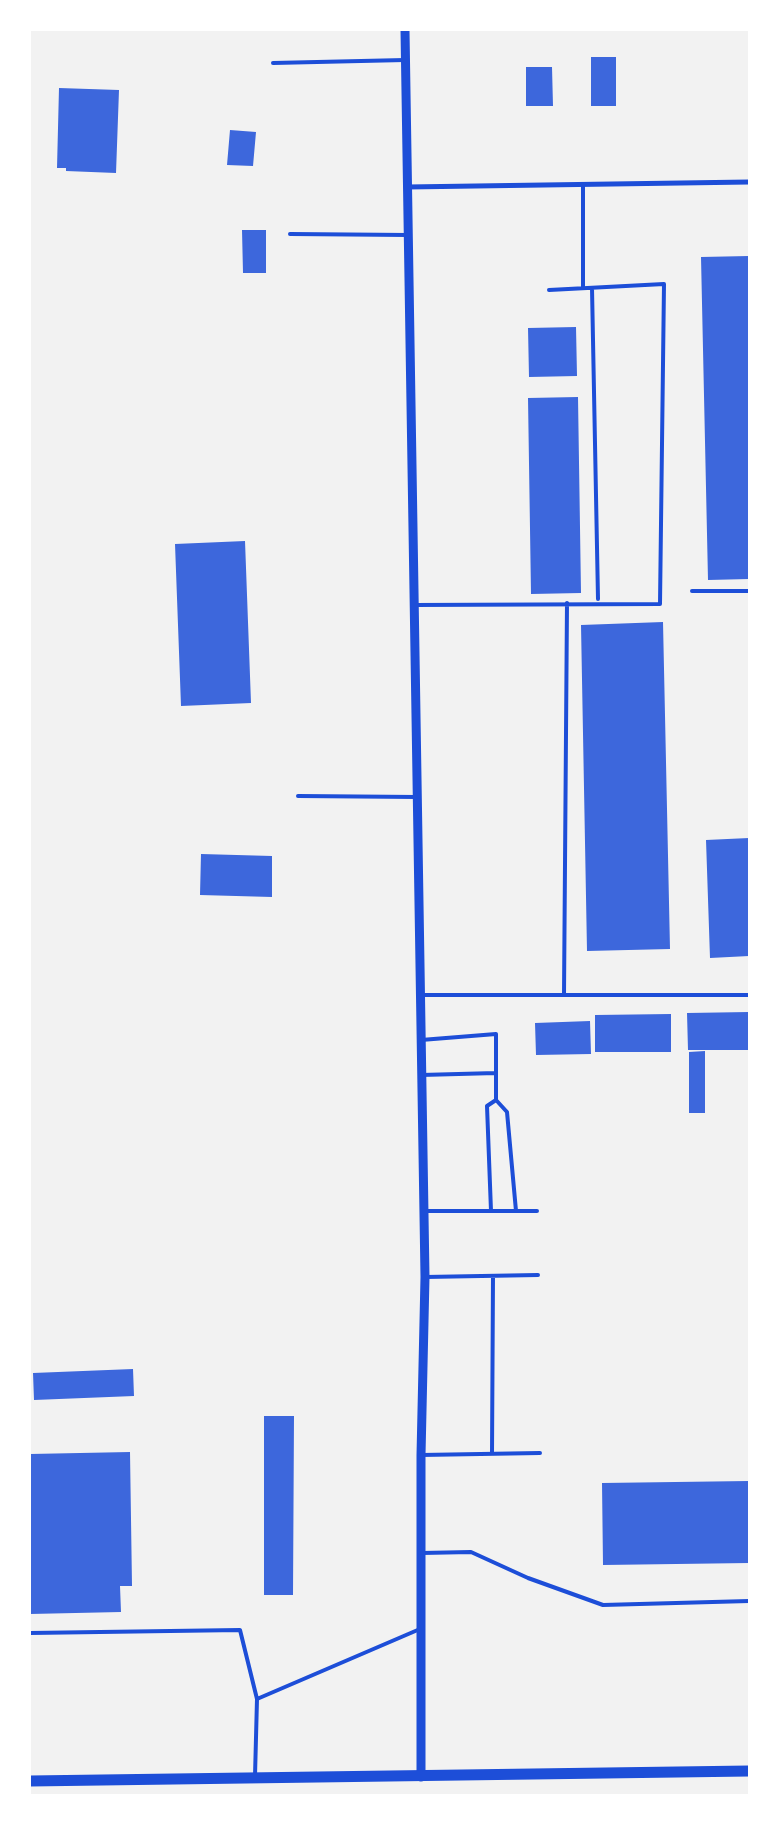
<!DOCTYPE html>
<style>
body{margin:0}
#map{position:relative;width:779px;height:1825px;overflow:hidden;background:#f2f2f2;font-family:"PT Sans",sans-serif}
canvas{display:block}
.frame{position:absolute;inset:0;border:31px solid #fff;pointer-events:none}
</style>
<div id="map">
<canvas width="779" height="1825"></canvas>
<div class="frame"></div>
</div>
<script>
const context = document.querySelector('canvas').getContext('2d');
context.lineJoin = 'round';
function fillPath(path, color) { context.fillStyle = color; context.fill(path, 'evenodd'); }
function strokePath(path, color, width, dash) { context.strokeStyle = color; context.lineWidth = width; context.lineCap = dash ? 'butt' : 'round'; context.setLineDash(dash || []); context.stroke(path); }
fillPath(new Path2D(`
 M 591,57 L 616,57 L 616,106 L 591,106 Z
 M 526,67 L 552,67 L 553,106 L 526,106 Z
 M 59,88 L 119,90 L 116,173 L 66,171 L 66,168 L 57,168 Z
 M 230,130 L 256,132 L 253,166 L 227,165 Z
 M 242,230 L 266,230 L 266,273 L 243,273 Z
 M 749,256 L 749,579 L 708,580 L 701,257 Z
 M 576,327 L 577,376 L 529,377 L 528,328 Z
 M 578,397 L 581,593 L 531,594 L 528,398 Z
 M 245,541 L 251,703 L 181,706 L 175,544 Z
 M 663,622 L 670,949 L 587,951 L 581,625 Z
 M 749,838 L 749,956 L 710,958 L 706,840 Z
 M 201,854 L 272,856 L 272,897 L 200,895 Z
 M 749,1012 L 749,1050 L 688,1050 L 687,1013 Z
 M 671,1014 L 671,1052 L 595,1052 L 595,1015 Z
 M 590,1021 L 591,1054 L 536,1055 L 535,1023 Z
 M 705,1051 L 705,1113 L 689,1113 L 689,1052 Z
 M 133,1369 L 134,1396 L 34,1400 L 33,1373 Z
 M 264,1416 L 294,1416 L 293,1595 L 264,1595 Z
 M 130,1452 L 132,1586 L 120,1586 L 121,1612 L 30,1614 L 30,1454 Z
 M 749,1481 L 749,1563 L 603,1565 L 602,1483 Z`), '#3d67dc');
strokePath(new Path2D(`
 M 273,63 L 405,60
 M 290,234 L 408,235
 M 583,288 L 583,185
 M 592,288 L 598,599
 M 692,591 L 749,591
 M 414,605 L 660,604 L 664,284 L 549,290
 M 298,796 L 417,797
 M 564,994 L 567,603
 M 420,995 L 749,995
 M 421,1040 L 496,1034 L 496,1100 L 507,1112 L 516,1211
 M 421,1075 L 496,1073
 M 424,1211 L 537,1211
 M 491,1211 L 487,1106 L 496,1100
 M 425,1277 L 538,1275
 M 492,1454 L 493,1276
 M 421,1455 L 540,1453
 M 422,1553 L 471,1552 L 528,1578 L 603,1605 L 749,1601
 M 30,1633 L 240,1630 L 257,1699 L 255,1776
 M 257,1699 L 420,1629`), '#1d4ed8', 4);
strokePath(new Path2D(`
 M 407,187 L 749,182`), '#1d4ed8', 5);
strokePath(new Path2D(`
 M 405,30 L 425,1277 L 421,1455 L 421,1777`), '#1d4ed8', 9);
strokePath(new Path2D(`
 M 30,1781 L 749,1771`), '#1d4ed8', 11);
</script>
